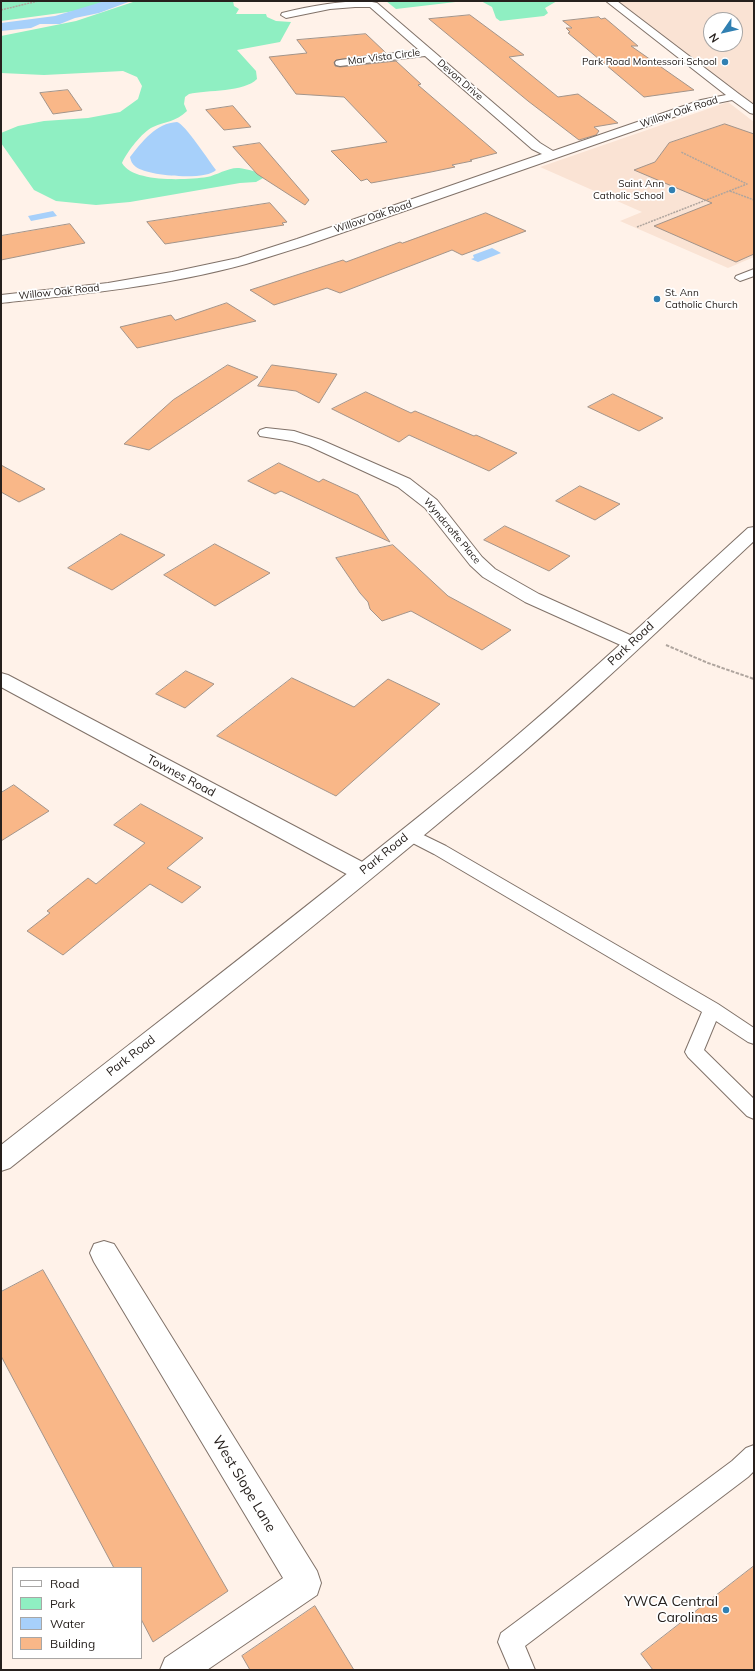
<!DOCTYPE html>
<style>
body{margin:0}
#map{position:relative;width:755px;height:1671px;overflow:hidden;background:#fff2e9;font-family:Mulish,sans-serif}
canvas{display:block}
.frame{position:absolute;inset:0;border:2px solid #26201d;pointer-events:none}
.legend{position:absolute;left:12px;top:1567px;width:130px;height:92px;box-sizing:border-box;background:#fff;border:1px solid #a8a6a5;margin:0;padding:5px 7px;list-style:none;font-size:12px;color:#26201d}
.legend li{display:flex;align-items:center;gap:8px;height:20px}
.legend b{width:20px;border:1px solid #a8a6a5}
.north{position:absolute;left:703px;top:12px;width:40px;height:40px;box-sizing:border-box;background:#fff;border:1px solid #a8a6a5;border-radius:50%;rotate:236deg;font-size:11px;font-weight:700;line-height:16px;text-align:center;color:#26201d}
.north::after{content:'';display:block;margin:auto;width:14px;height:18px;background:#3180b2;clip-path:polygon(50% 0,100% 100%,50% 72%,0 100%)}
</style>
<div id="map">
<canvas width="755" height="1671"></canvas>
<div class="frame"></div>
<ul class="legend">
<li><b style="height:5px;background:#fff"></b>Road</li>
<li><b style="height:11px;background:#8fefc2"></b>Park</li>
<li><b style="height:11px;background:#a7d0fa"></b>Water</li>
<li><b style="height:11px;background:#f9b788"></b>Building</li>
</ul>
<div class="north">N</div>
</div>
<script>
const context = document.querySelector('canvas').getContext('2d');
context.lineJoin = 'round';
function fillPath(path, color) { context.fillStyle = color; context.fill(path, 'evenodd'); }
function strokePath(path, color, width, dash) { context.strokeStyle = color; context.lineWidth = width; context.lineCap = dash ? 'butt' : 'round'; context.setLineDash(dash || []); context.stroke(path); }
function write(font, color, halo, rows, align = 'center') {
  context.font = font + ' Mulish,sans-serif'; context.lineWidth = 3.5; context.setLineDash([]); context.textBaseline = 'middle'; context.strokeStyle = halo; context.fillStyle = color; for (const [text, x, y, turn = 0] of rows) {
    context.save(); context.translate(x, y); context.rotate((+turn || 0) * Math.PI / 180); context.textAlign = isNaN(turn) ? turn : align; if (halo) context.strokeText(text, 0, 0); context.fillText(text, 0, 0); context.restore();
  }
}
fillPath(new Path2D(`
 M 617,1 L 754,1 L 754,106 L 625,7 ZM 711,20 L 735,20 L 735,44 L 711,44 Z
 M 728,102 L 754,122 L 754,257 L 728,268 L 620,221 L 642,212 L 540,167 Z`), '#fae3d4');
fillPath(new Path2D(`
 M 1,1 L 123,1 L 113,6 L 1,21 Z
 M 136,1 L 233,1 L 234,6 L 239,9 L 236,14 L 266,14 L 267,17 L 276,21 L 291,22 L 280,42 L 237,50 L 256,71 L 257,79 C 245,92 207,90 189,94 L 185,97 L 184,104 L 187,111 C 176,122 166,121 153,127 C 142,132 127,152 122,163 C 133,183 187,180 207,177 C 217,175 229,167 239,168 C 247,169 260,172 265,177 L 256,182 L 240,183 L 130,202 L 96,205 L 56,201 L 34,190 L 1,143 L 1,133 L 18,126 L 44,121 L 88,118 L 120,112 L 138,99 L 142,86 L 137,77 L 123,71 L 44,75 L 1,73 L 1,36 L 76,21 Z
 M 386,1 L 464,1 L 396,9 Z
 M 481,1 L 557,1 L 545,8 L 548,13 L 544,16 L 500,21 L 496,18 L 492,7 Z`), '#8fefc2');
fillPath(new Path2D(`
 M 105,1 L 131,1 L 99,13 L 75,18 L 60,24 L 40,24 L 31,28 L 1,31 L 1,23 L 55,16 Z
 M 177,122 C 185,124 209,161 216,170 C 206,181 148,176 136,167 C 132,164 131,161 130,157 C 142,142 156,123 177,122 Z
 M 53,211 L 57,216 L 31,221 L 28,216 Z
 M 492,248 L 501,253 L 478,262 L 471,259 L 474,258 L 473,255 Z`), '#a7d0fa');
const building = new Path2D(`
 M 470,15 L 524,55 L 509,57 L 558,97 L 578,94 L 618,123 L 594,127 L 599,131 L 596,135 L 579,140 L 528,101 L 429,19 Z
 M 599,17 L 601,19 L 605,18 L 638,46 L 631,46 L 694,90 L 644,97 L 568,33 L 570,32 L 566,28 L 572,28 L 563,21 Z
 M 366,34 L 386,53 L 336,60 L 334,62 L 335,66 L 340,67 L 396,61 L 421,84 L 418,85 L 497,153 L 470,160 L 472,161 L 452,165 L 455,167 L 431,172 L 371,183 L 367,179 L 361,181 L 331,151 L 387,142 L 344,97 L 296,94 L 269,57 L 307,53 L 297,40 Z
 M 68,90 L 82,110 L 53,114 L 40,93 Z
 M 233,106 L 251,127 L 224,130 L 206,110 Z
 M 725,124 L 754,134 L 754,254 L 736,262 L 654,226 L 712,203 L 634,170 L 655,162 L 669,143 Z
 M 260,143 L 309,200 L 305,205 L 257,174 L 233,147 Z
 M 270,203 L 287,222 L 282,223 L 284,225 L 165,244 L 147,222 Z
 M 486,213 L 526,231 L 462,255 L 452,250 L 340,293 L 327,288 L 274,305 L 250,290 L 343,260 L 346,262 L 400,242 L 402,243 Z
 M 70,224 L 85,243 L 1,260 L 1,236 Z
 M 227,303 L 256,321 L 137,348 L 120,327 L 171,315 L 175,320 Z
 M 228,365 L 258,377 L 149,450 L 124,444 L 173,400 Z
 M 272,365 L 337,374 L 319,403 L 296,391 L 258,386 Z
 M 366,392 L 411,413 L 415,411 L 474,436 L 476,435 L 517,453 L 489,471 L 409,435 L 399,442 L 332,409 Z
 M 613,394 L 663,418 L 639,431 L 588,407 Z
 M 279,463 L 319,482 L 323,479 L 358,495 L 390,542 L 281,491 L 275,494 L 248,481 Z
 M 1,465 L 45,489 L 19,502 L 1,492 Z
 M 580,486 L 620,504 L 595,520 L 556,501 Z
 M 505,526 L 570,556 L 549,571 L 484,540 Z
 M 121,534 L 165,555 L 112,590 L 68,568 Z
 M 215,544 L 270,573 L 215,606 L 164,575 Z
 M 393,545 L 448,596 L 511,630 L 482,650 L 411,611 L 382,621 L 370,609 L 368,602 L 360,593 L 336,558 Z
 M 186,671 L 214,684 L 185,708 L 156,694 Z
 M 292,678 L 354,707 L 388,679 L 440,704 L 336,796 L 217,736 Z
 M 14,785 L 49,811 L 1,841 L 1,793 Z
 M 141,804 L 203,838 L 167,868 L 201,887 L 182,903 L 150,884 L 63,955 L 27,931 L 50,913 L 47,911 L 88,878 L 96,884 L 145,843 L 114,825 Z
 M 43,1270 L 228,1591 L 153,1642 L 141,1619 L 141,1568 L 114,1568 L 1,1356 L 1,1292 Z
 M 754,1566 L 754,1670 L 653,1670 L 641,1654 Z
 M 315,1606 L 354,1670 L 250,1670 L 242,1656 Z`);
fillPath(building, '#f9b788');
strokePath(building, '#a3948a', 1);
const service = new Path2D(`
 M 754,269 L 754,276 L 740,281 L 735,278 L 736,276 Z
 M 409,828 L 446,846 L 718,1004 L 754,1028 L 754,1044 L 748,1042 L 716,1021 L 704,1050 L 754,1099 L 754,1119 L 747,1116 L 688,1057 L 685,1052 L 702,1012 L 434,854 L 403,838 L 401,834 L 403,830 Z
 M 754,1445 L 754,1471 L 748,1477 L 525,1646 L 535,1670 L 510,1670 L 498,1642 L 501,1633 L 732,1461 L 746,1448 Z`);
const minor = new Path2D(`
 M 367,1 L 377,3 L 540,143 L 553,151 L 701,100 L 726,95 L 606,1 L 617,1 L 739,94 L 754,105 L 754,114 L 750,113 L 732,100 L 708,105 L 307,245 C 287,251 266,258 246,264 C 166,286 83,294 1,303 L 1,295 L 108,283 L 172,272 L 238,258 L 297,239 L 542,154 L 532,149 L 425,56 L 340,66 L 336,65 L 335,63 L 336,61 L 340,60 L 419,50 L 370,7 L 355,7 L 330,9 L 286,18 L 281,15 L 282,13 C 310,6 338,1 367,1 Z
 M 266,428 L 294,431 L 321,440 L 410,479 L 437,500 L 482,557 L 495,569 L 539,594 L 639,639 L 642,643 L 639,647 L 632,649 L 625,647 L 525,602 L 483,577 L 470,565 L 425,508 L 398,487 L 309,446 L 292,441 L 260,436 L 258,433 L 260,430 Z
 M 1,673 L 8,675 L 370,866 L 373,872 L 370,878 L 362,880 L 354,878 L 1,687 Z
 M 104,1241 L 114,1244 L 317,1571 L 321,1583 L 317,1595 L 207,1670 L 160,1670 L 165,1658 L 283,1578 L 94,1262 L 90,1253 L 94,1244 Z`);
const secondary = new Path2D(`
 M 754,527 L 754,541 C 667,622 581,705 489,781 C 332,913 171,1040 10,1168 L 1,1171 L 1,1145 C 159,1021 319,898 475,771 C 569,693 658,610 748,528 Z`);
strokePath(service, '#807269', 2);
strokePath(minor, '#807269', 2);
strokePath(secondary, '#807269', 2);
strokePath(new Path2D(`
 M 1,10 L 38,1
 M 730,191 L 754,200
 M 637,227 L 747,184 L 681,152`), '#afa59e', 1.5, [2, 1]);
strokePath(new Path2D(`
 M 666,645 L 708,663 L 754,679`), '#afa59e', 2, [3.5, 1.5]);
fillPath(service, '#fff');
fillPath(minor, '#fff');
fillPath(secondary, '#fff');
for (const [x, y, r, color] of [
 [725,62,4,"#3180b2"],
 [672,190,4,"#3180b2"],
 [657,299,4,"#3180b2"],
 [726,1610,4,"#3180b2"]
]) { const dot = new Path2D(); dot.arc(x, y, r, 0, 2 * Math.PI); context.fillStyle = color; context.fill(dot); strokePath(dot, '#fff', 1.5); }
write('10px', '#26201d', '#fff', [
 ["Mar Vista Circle",384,57,-7],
 ["Devon Drive",460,80,41],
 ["Willow Oak Road",679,112,-18],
 ["Willow Oak Road",373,217,-19],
 ["Willow Oak Road",59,292,-6],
 ["Wyndcrofte Place",452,531,50]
]);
write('10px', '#26201d', '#fff', [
 ["Park Road Montessori School",717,62],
 ["Saint Ann",664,184],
 ["Catholic School",664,196],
 ["St. Ann",665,293,"left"],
 ["Catholic Church",665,305,"left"]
], 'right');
write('12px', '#26201d', '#fff', [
 ["Park Road",631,644,-43],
 ["Townes Road",181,776,28],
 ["Park Road",384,854,-39],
 ["Park Road",131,1056,-38]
]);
write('14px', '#26201d', '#fff', [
 ["West Slope Lane",244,1484,59]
]);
write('14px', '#26201d', '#fff', [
 ["YWCA Central",718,1602],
 ["Carolinas",718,1618]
], 'right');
</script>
